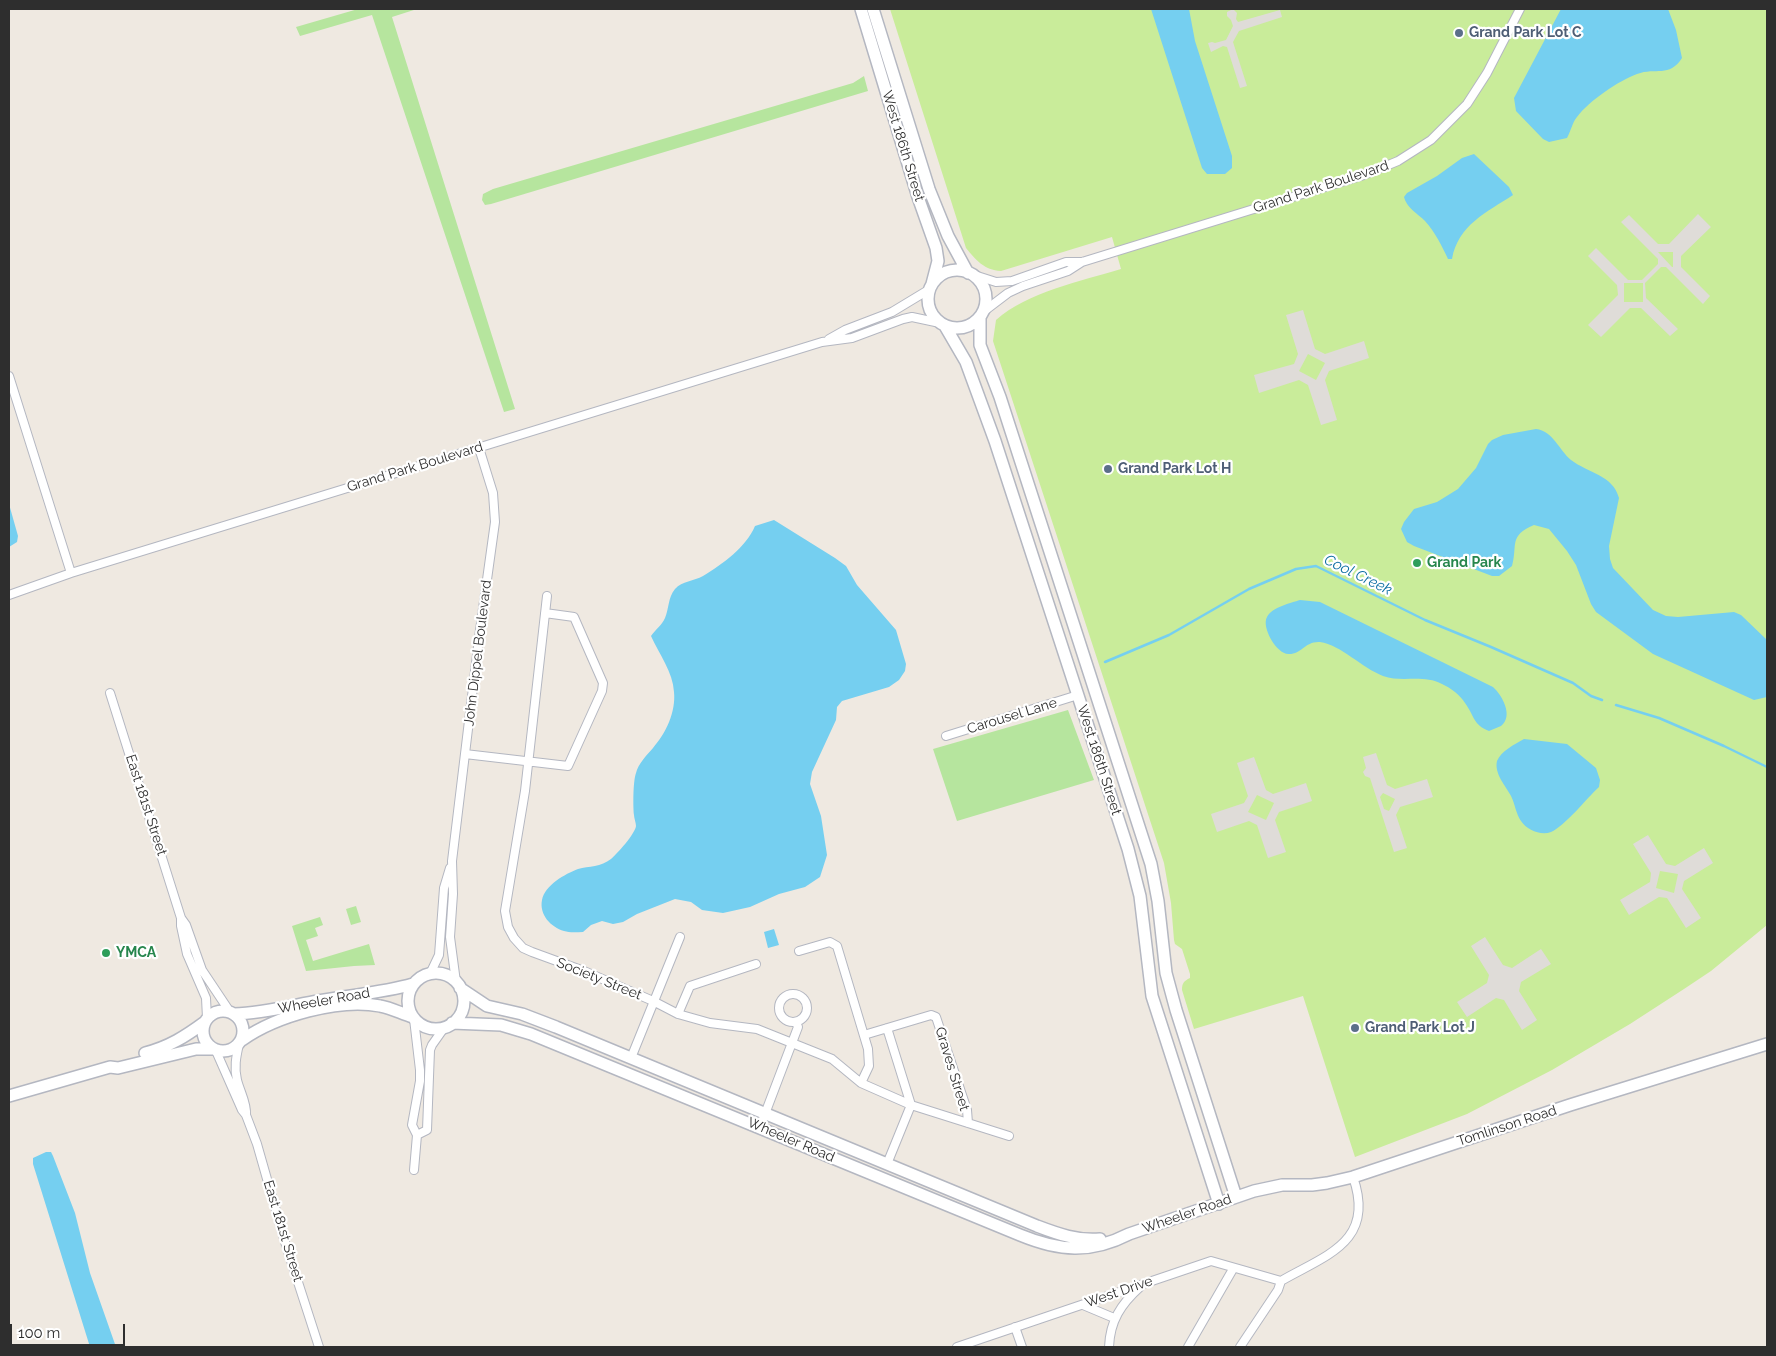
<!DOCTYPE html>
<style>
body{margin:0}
#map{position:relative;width:1776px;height:1356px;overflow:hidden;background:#efe9e1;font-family:Raleway,sans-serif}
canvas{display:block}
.frame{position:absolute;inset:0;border:10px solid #2e2e2e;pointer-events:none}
.scale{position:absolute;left:10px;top:1324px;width:115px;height:22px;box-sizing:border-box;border:2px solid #2e2e2e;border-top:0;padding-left:6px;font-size:15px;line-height:18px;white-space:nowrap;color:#2e2e2e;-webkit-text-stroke:4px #fff;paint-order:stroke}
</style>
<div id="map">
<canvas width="1776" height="1356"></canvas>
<div class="frame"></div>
<div class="scale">100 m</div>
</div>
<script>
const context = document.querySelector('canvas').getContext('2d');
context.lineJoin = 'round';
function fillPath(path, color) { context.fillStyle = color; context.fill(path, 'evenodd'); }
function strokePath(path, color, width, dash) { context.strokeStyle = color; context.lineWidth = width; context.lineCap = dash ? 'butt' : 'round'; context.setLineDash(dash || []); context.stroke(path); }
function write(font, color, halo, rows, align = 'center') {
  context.font = font + ' Raleway,sans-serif'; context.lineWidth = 4.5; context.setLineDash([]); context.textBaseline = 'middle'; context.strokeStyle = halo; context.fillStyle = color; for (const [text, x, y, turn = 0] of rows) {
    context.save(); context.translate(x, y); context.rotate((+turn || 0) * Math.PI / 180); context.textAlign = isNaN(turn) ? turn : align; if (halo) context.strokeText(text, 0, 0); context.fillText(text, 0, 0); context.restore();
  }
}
fillPath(new Path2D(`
 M 358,9 L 417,9 L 392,17 L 515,409 L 504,412 L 372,15 L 300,36 L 296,27 Z
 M 864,76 L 868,91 L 491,204 L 485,205 L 482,200 L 483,194 L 493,189 L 853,83 Z
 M 1068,710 L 1094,780 L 957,821 L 933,749 Z
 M 356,906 L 361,922 L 351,925 L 346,909 Z
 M 320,917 L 323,925 L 315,928 L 318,936 L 306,940 L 313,961 L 369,944 L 375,965 L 354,966 L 306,971 L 292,926 Z`), '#b6e59e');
fillPath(new Path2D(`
 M 890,9 L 1767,9 L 1767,925 L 1711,971 L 1684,989 L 1630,1024 L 1552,1070 L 1467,1114 L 1355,1157 L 1303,996 L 1194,1029 L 1182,990 C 1182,983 1184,981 1190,978 L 1190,974 L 1182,949 L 1175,944 L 1174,940 L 1171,903 L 1164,863 L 993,341 L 996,320 C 1027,292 1082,281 1121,269 L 1112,237 L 1001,271 C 984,270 976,260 966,248 Z`), '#c9ec9a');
fillPath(new Path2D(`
 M 1233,9 L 1237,13 L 1236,19 L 1238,22 L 1280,10 L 1282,17 L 1239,31 L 1233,42 L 1247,86 L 1240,88 L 1227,47 L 1223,46 L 1211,52 L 1208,43 L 1212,42 L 1215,43 L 1226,40 L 1233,26 L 1231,20 L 1227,16 L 1227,12 Z
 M 1698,214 L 1711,227 L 1681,256 L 1681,267 L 1710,296 L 1703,304 L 1666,267 L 1661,267 L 1645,283 L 1646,298 L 1678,329 L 1670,336 L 1641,308 L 1630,308 L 1601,337 L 1588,325 L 1618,295 L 1617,285 L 1588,256 L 1596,248 L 1628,280 L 1642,280 L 1658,264 L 1658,259 L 1621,222 L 1629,215 L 1658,244 L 1669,244 ZM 1658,252 L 1673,252 L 1673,267 L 1672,267 ZM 1624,283 L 1643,283 L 1643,302 L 1624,302 Z
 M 1303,310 L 1315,349 L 1325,354 L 1364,341 L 1369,358 L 1329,371 L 1325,380 L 1337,420 L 1321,425 L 1308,385 L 1299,380 L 1259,393 L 1254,375 L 1294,364 L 1298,354 L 1286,315 ZM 1308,354 L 1325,363 L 1316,380 L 1299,371 Z
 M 1376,753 L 1387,785 L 1395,789 L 1427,779 L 1433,797 L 1400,807 L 1396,815 L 1407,848 L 1394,852 L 1370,778 L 1365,776 L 1363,772 L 1366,768 L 1363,757 ZM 1383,793 L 1395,799 L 1389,811 L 1384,809 L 1380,797 Z
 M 1254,757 L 1266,790 L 1273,794 L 1306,783 L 1312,801 L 1279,812 L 1275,820 L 1286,852 L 1268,858 L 1257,825 L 1249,821 L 1217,832 L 1211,814 L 1244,803 L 1248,796 L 1237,763 ZM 1257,795 L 1274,803 L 1266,820 L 1248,812 Z
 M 1648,835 L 1666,864 L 1675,866 L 1704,848 L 1713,863 L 1684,881 L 1682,889 L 1701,918 L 1686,928 L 1667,898 L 1659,897 L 1629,915 L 1620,900 L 1650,882 L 1651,873 L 1633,844 ZM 1660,871 L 1678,874 L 1674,893 L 1656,888 Z
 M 1485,937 L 1503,965 L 1512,968 L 1541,949 L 1551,964 L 1521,982 L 1519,991 L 1537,1020 L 1522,1030 L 1504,1000 L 1496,998 L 1467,1017 L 1457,1002 L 1487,983 L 1489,975 L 1471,946 Z`), '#dfdcd8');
fillPath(new Path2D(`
 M 1151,9 L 1189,9 L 1195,41 L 1232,156 L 1232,168 L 1225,174 L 1207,174 L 1202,168 Z
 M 1561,9 L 1668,9 L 1676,30 L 1682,58 C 1669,78 1656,67 1637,74 C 1618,81 1589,101 1577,117 C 1572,123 1571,131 1567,138 L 1549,142 L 1543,139 L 1516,111 L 1514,98 Z
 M 1474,154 L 1509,187 L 1513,195 C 1487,212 1458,225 1452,259 L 1448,259 C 1442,246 1435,232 1425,221 C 1418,214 1406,207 1404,197 L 1407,193 L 1437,176 L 1462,158 Z
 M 1536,429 C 1553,431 1559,450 1571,460 C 1588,473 1613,475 1619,498 L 1609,546 L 1610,559 L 1613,568 L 1653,610 L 1666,616 L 1678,617 L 1734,612 L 1741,615 L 1767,640 L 1767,697 L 1754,700 L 1653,654 L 1596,612 L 1591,604 L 1576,565 L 1567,551 L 1549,529 L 1534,525 C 1508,536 1518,545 1512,566 L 1499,576 L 1492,576 L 1414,546 L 1407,542 L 1401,529 L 1404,522 L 1414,509 L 1437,502 L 1458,489 L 1476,468 L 1488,444 L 1492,440 L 1503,435 Z
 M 9,504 L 18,536 L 17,542 L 9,547 Z
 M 774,520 L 835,558 L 846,566 L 857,585 L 896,630 L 906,664 L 905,671 L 899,680 L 889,687 L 842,701 L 837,707 L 836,720 L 812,772 L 810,784 L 821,816 L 827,855 L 820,877 L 805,887 L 779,894 L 750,907 L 723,913 L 702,910 L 691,902 L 675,899 L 637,914 L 623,922 L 613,924 L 602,921 L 591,925 L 583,932 C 577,932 570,933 564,931 C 551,927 539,915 542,900 C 545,885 565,874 578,869 C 589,866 601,867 611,859 C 617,854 635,834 636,826 C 636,823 634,818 634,815 C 633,806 633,781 636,773 C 638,764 647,755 653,748 C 666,733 676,712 674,692 C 673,672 659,654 651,636 C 656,629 662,625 665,618 C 669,609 668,597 675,589 C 682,581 694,581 703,576 C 723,564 746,547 755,526 Z
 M 1300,600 L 1320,602 L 1493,687 C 1502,695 1514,716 1501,726 C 1497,728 1493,729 1489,731 C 1473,725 1474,715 1465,703 C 1460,695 1451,688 1442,684 C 1423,674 1402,683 1383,676 C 1362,668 1341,645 1320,642 C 1305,641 1302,654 1289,654 C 1277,655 1261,627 1267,617 C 1272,607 1291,603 1300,600 Z
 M 1524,739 L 1567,744 L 1596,768 L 1600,780 L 1599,787 C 1587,798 1565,826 1551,832 C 1541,836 1527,830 1521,821 C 1516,814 1515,804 1511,796 C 1506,786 1494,774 1497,761 C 1501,751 1515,744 1524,739 Z
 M 774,929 L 779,945 L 768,948 L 764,932 Z
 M 46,1152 L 51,1152 L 53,1156 L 75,1213 L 90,1273 L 116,1347 L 90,1347 L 33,1164 L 33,1158 Z`), '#75cff0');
strokePath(new Path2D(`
 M 1105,662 L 1169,635 L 1249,589 L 1296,569 L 1316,566 L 1425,620 L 1491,647 L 1573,683 L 1591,696 L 1602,700
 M 1616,705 L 1659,718 L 1724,746 L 1767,767`), '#75cff0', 2.5);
const street = new Path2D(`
 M 971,274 L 996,282 L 1012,281 L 1066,262 L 1082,262 L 1364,175 L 1398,161 L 1431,140 L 1467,104 L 1487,73 L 1520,9
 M 983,312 L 1008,293 L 1023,286 L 1068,271 L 1082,262
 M 829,339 L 845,330 L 892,312 L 930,289
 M 9,376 L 71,573
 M 9,595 L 71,573 L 822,342 L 852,338 L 903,319 L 912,317 L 940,323
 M 547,596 L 525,791 L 505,911 L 508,927 L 514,938 L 523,948 L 532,952 L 584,971 L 653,1001 L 678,1014 L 710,1023 L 757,1029 L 832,1059 L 861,1083 L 911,1105 L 1009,1136
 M 110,693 L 181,918 L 186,925 L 202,970 L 230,1012
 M 946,736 L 1078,695
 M 465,754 L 568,766 L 602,691 L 603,683 L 574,617 L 545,613
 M 181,918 L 181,926 L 187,954 L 206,998 L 207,1018
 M 799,951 L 830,942 L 837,946 L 868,1049 L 869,1066 L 861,1083
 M 430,974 L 439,955 L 444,888 L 450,868
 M 456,982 L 450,937 L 453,894 L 452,861 L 480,630 L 495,522 L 493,493 L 479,448
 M779 1008a14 14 0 1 1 28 0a14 14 0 1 1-28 0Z
 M 678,1014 L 690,986 L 756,964
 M 887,1028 L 911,1105 L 887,1164
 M 864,1035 L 931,1015 L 936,1017 L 967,1110 L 968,1123
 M 239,1044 C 236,1057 234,1068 237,1080 C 240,1092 247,1103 246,1115
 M 216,1051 L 242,1110 L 246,1115 L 257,1144 L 285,1242 L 319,1347
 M 631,1058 L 680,937
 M 760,1127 L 798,1027 L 796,1022
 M 417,1135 L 427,1130 L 430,1050 L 432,1045 L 444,1028
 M 414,1170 L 417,1135 L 412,1125 L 420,1081 L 420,1070 L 414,1019
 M 1083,1305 L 1114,1318
 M 1015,1327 L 1022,1347
 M 957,1347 L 1211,1261 L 1281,1281
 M 1109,1347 C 1110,1321 1121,1304 1140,1287
 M 1188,1347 L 1233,1269
 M 1240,1347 L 1278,1290 L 1281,1281 C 1326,1255 1376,1242 1353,1177`);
const secondary = new Path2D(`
 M 861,9 L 918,197 L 936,248 L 938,261 L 932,284
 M 873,9 L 929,189 L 948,236 L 968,273
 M928 299a29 29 0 1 1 58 0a29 29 0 1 1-58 0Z
 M 980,317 L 980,345 L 1000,397 L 1151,864 L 1158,901 L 1166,973 L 1176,1010 L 1236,1197
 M 945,326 L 966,362 L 995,441 L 1128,849 L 1140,896 L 1152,996 L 1219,1204
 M408 1001a28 28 0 1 1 56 0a28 28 0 1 1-56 0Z
 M 460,988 L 487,1006 L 522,1014 L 556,1027 L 1037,1226 C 1058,1234 1078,1241 1100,1239
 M203 1031a20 20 0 1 1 40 0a20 20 0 1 1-40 0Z
 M 234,1014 C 263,1013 290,1006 318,1001 C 350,995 382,993 413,984
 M 452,1023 L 501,1025 L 531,1034 L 1020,1235 C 1059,1251 1090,1254 1129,1234 L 1254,1191 L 1282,1185 L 1312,1185 L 1327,1183 L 1353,1177 L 1570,1105 L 1767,1044
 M 242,1040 C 276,1016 339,998 380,1006 C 392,1008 402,1014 413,1017
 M 145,1053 C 169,1047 186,1036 205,1022
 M 9,1096 L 110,1067 L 118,1068 L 196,1049 L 212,1049`);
strokePath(street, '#b4b7c1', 10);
strokePath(secondary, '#b4b7c1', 14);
strokePath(street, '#fff', 8);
strokePath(secondary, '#fff', 11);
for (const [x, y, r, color] of [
 [1459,33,5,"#5c6f8a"],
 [1108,469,5,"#5c6f8a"],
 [1417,563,5,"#2e9e5b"],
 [106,953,5,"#2e9e5b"],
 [1355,1028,5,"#5c6f8a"]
]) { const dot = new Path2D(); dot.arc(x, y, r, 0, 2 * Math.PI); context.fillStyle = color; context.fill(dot); strokePath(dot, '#fff', 2); }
write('bold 14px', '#4e5e75', '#fff', [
 ["Grand Park Lot C",1469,33],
 ["Grand Park Lot H",1118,469],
 ["Grand Park Lot J",1365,1028]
], 'left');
write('14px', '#2e2e2e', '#fff', [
 ["West 186th Street",903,146,73],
 ["Grand Park Boulevard",1321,187,-18],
 ["Grand Park Boulevard",415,467,-17],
 ["John Dippel Boulevard",478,653,-83],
 ["Carousel Lane",1012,716,-17],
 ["West 186th Street",1099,760,72],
 ["East 181st Street",146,805,72],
 ["Society Street",599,979,22],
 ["Wheeler Road",324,1001,-10],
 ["Graves Street",952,1069,73],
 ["Tomlinson Road",1507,1126,-18],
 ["Wheeler Road",791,1140,23],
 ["Wheeler Road",1187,1214,-19],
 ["East 181st Street",283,1231,73],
 ["West Drive",1119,1292,-19]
]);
write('bold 14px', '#27864d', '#fff', [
 ["Grand Park",1427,563],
 ["YMCA",116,953]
], 'left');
write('italic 15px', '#0d6fa3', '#fff', [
 ["Cool Creek",1358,575,26]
]);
</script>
